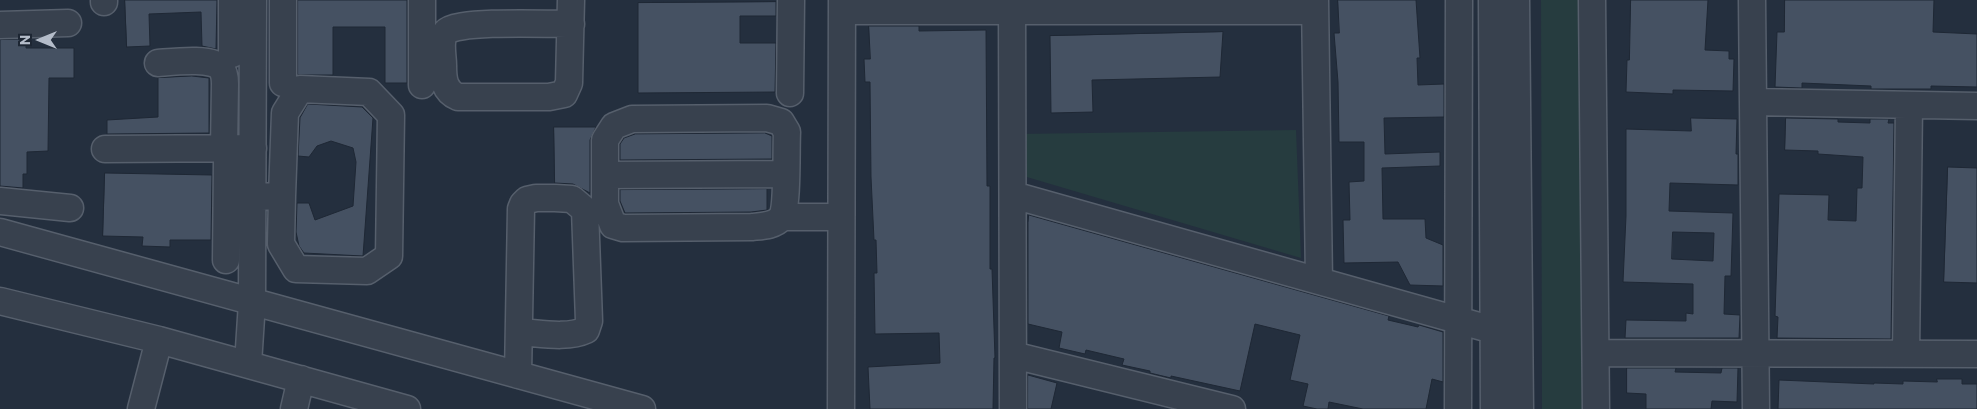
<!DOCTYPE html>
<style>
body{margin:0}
#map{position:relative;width:1977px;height:409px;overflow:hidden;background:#242f3e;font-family:Commissioner,sans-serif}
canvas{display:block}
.north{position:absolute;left:15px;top:15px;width:50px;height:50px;-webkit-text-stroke:4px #1d2633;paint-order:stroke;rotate:270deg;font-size:14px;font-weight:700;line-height:20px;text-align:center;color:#b4bcc9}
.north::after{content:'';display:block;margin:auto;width:18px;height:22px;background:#b4bcc9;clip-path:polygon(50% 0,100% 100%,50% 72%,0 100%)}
</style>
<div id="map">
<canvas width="1977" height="409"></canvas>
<div class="north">N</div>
</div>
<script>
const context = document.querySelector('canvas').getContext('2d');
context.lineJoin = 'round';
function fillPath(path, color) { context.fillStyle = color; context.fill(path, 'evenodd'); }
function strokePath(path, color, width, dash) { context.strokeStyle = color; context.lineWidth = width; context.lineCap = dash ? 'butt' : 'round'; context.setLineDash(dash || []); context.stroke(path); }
fillPath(new Path2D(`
 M 1541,0 L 1587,0 L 1588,409 L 1542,409 Z
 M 1296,130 L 1301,258 L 1020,175 L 1018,134 Z`), '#263c3f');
const building = new Path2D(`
 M 125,0 L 217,0 L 216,49 L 202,46 L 201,12 L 149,14 L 150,46 L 127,47 Z
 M 298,0 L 407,0 L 407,83 L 385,83 L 385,27 L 333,27 L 333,75 L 298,75 Z
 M 1338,0 L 1416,0 L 1420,58 L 1417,58 L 1418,85 L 1444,84 L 1444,117 L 1384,118 L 1385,154 L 1440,152 L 1440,166 L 1382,168 L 1383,219 L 1425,219 L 1426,238 L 1443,245 L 1443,286 L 1410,285 L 1398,262 L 1344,263 L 1343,220 L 1350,220 L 1349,182 L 1364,181 L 1364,142 L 1339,142 L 1338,82 L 1334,33 L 1339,33 Z
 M 1631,0 L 1708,0 L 1705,50 L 1729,51 L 1729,59 L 1734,59 L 1733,91 L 1673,90 L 1673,94 L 1626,92 L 1627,60 L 1629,60 Z
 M 1785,0 L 1934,0 L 1933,32 L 1977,34 L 1977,87 L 1931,86 L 1931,89 L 1871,89 L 1871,86 L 1802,83 L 1802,88 L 1775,87 L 1777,32 L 1784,32 Z
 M 776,2 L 776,16 L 740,16 L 740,43 L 776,43 L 775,92 L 638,93 L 638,3 Z
 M 869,26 L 919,26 L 919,31 L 986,30 L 987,186 L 990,186 L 990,269 L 992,269 L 995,358 L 994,358 L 993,409 L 870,409 L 868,367 L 940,363 L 939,333 L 875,334 L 874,273 L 877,273 L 876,240 L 874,240 L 871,177 L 870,82 L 865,82 L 864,59 L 870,59 Z
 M 1223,32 L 1220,77 L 1092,80 L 1093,112 L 1051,113 L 1050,36 Z
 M 26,39 L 26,48 L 74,48 L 74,78 L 49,78 L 48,151 L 27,152 L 27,174 L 23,174 L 23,188 L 0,186 L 0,40 Z
 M 192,76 L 209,78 L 209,133 L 107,134 L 107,120 L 158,117 L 158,78 Z
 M 308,104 L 362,107 L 373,118 L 363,256 L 304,253 L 299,246 L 296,232 L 297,203 L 309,203 L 315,220 L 353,206 L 356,162 L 353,148 L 331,141 L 317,146 L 309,157 L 298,156 L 300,118 Z
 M 1691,118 L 1737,119 L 1736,154 L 1738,154 L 1738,185 L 1670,183 L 1669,211 L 1733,213 L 1731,276 L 1725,276 L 1724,314 L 1740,315 L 1739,338 L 1625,338 L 1626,320 L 1686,321 L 1686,313 L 1693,314 L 1693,284 L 1623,282 L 1626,216 L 1626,129 L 1691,131 ZM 1673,232 L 1714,233 L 1713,261 L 1672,259 Z
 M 1786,118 L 1838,119 L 1838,122 L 1870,123 L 1870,119 L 1889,119 L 1888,123 L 1894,123 L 1891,339 L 1777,338 L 1778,317 L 1775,316 L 1779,194 L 1829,195 L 1828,220 L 1856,221 L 1857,188 L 1862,188 L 1863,157 L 1818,154 L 1818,151 L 1785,150 Z
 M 554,127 L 596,127 L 590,140 L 590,193 L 573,184 L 555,183 Z
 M 765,133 L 772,136 L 772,159 L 620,160 L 620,144 L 624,138 L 635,134 Z
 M 1948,167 L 1977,168 L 1977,283 L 1944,282 Z
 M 105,173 L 212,175 L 211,240 L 170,240 L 170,247 L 142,246 L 143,237 L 103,236 Z
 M 767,189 L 767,210 L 751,212 L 625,213 L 620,201 L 620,190 Z
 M 1029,215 L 1389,316 L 1388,320 L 1418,327 L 1419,325 L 1443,332 L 1443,382 L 1432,379 L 1426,409 L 1363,409 L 1329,402 L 1328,409 L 1317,409 L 1303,406 L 1308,384 L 1290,380 L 1300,335 L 1255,324 L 1240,391 L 1171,376 L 1171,378 L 1150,373 L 1150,371 L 1122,365 L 1124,359 L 1086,350 L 1085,354 L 1059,348 L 1062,332 L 1028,324 L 1028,223 Z
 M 1627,368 L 1676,368 L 1675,372 L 1721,373 L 1722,368 L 1738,368 L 1737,402 L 1712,401 L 1711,409 L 1646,409 L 1646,394 L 1627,393 Z
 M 1028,375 L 1057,383 L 1051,409 L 1028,409 Z
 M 1937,379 L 1962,379 L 1962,384 L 1977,384 L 1977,409 L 1778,409 L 1779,380 L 1874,384 L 1874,383 L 1903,384 L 1903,381 L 1937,382 Z`);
fillPath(building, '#455162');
strokePath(building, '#1f2835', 1);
const minor = new Path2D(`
 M 104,0 L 104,2
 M 232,0 L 232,54
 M 283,0 L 283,83
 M 1012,0 L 1013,409
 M 1315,0 L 1319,281
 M 1492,0 L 1494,409
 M 1516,0 L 1520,409
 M 1592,0 L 1596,409
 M 1752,0 L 1756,409
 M 842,11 L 1315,11
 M 571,24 C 551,24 455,20 446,32 C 439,40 443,56 443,65 C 443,79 444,91 458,97 L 549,97 L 564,94 L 569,83 L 571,0
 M 0,25 L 68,23
 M 158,63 C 172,62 213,57 221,68 C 224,72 225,78 225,84 L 224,148
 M 422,85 L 422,0
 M 790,93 L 791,0
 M 1753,102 L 1977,106
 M 767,118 L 781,122 L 787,132 C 786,147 788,208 781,218 C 774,226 762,226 752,227 L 623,228 L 613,225 L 605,204 L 605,140 L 614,126 L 632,119 Z
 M 105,149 L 253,148
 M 605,175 L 786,174
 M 1013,195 L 1493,330
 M 253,197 L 282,196 L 281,244 L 296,269 L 367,271 L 389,256 L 391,115 L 369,92 L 300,89 L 285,113 L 282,196
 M 0,201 L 70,208
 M 782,217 L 841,217
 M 0,232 L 642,409
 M 226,260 L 227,161
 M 0,301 L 159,340 L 407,409
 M 1596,353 L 1977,354
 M 1906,354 L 1909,105
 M 1013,355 L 1232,409
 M 248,364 L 252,302 L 253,0
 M 518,375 L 521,209 L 523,204 L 527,200 L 536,198 L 555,198 L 572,199 L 585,210 L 589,321 L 586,330 C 567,339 539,333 519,332
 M 141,409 L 159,340
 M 294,409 L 301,379
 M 841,409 L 842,0
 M 1458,409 L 1459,0`);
strokePath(minor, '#565f6c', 29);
strokePath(minor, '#38414e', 26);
</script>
